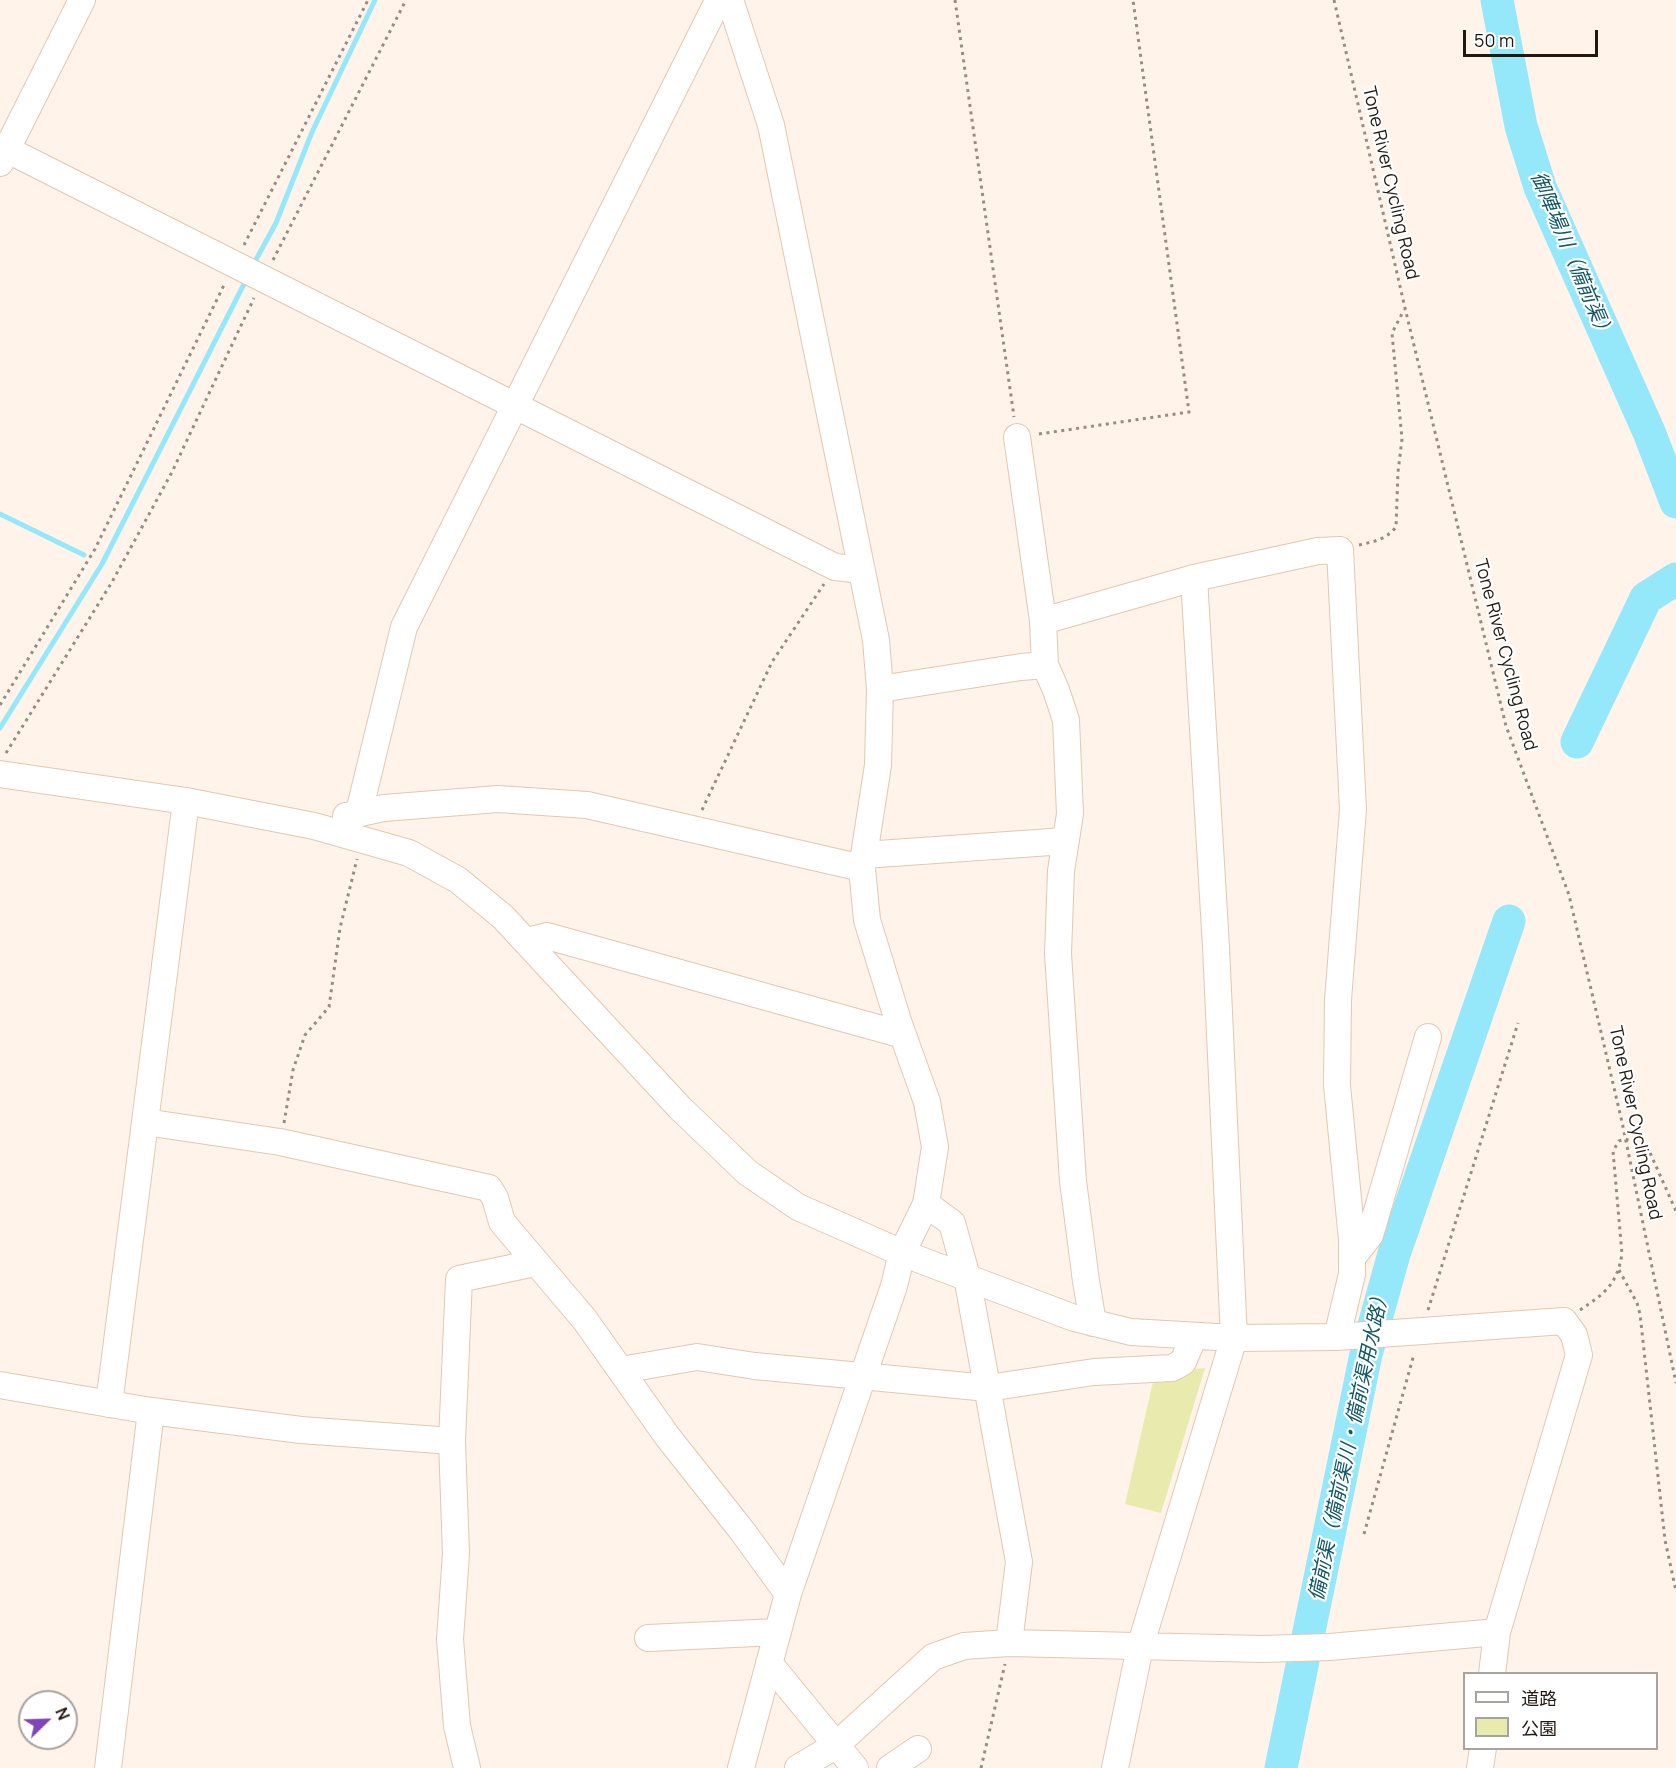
<!DOCTYPE html>
<meta charset="utf-8">
<style>
body{margin:0}
#map{position:relative;width:1676px;height:1768px;overflow:hidden;background:#fff3ea;font-family:Manrope,"Noto Sans JP",sans-serif}
canvas{display:block}
.legend{position:absolute;left:1463px;top:1672px;width:195px;height:78px;box-sizing:border-box;background:#fff;border:2px solid #a7a39f;margin:0;padding:8px 10px;list-style:none;font-size:18px;color:#22180f}
.legend li{display:flex;align-items:center;gap:12px;height:30px}
.legend b{width:30px;border:2px solid #a7a39f}
.north{position:absolute;left:18px;top:1690px;width:60px;height:60px;box-sizing:border-box;background:#fff;border:2px solid #a7a39f;border-radius:50%;rotate:67deg;font-size:16px;font-weight:700;line-height:24px;text-align:center;color:#22180f}
.north::after{content:'';display:block;margin:auto;width:21px;height:27px;background:#8045bb;clip-path:polygon(50% 0,100% 100%,50% 72%,0 100%)}
.scale{position:absolute;left:1463px;top:30px;width:135px;height:27px;box-sizing:border-box;border:3px solid #22180f;border-top:0;padding-left:8px;font-size:18px;line-height:21px;white-space:nowrap;color:#22180f;-webkit-text-stroke:4px #fff;paint-order:stroke}
</style>
<div id="map">
<canvas width="1676" height="1768"></canvas>
<ul class="legend">
<li><b style="height:8px;background:#fff"></b>道路</li>
<li><b style="height:16px;background:#e8ebad"></b>公園</li>
</ul>
<div class="north">N</div>
<div class="scale">50 m</div>
</div>
<script>
const context = document.querySelector('canvas').getContext('2d');
context.lineJoin = 'round';
function fillPath(path, color) { context.fillStyle = color; context.fill(path, 'evenodd'); }
function strokePath(path, color, width, dash) { context.strokeStyle = color; context.lineWidth = width; context.lineCap = dash ? 'butt' : 'round'; context.setLineDash(dash || []); context.stroke(path); }
function write(font, color, halo, rows, align = 'center') {
  context.font = font + ' Manrope,"Noto Sans JP",sans-serif'; context.lineWidth = 4.5; context.setLineDash([]); context.textBaseline = 'middle'; context.strokeStyle = halo; context.fillStyle = color; for (const [text, x, y, turn = 0] of rows) {
    context.save(); context.translate(x, y); context.rotate((+turn || 0) * Math.PI / 180); context.textAlign = isNaN(turn) ? turn : align; if (halo) context.strokeText(text, 0, 0); context.fillText(text, 0, 0); context.restore();
  }
}
fillPath(new Path2D(`
 M 1205,1368 L 1161,1513 L 1125,1504 L 1155,1373 Z`), '#e8ebad');
strokePath(new Path2D(`
 M 252,267 L 276,223 L 312,132 L 375,0
 M 0,514 L 84,555
 M 0,728 L 102,564 L 247,278`), '#95e7fa', 5);
strokePath(new Path2D(`
 M 1497,0 L 1521,126 L 1540,187 L 1649,432 L 1676,502
 M 1577,742 L 1646,598 L 1676,579
 M 1281,1768 L 1366,1354 L 1394,1254 L 1509,921`), '#95e7fa', 33);
const minor = new Path2D(`
 M 730,0 L 771,125 L 876,640 L 880,689 L 878,765 L 862,868 L 867,920 L 899,1024 L 927,1102 L 935,1147 L 926,1204 L 902,1253 L 894,1286 L 788,1594 L 741,1768
 M 0,146 L 835,567 L 862,570
 M 0,163 L 82,0
 M 1043,621 L 1194,578 L 1318,551 L 1340,550 L 1353,809 L 1338,1000 L 1337,1085 L 1352,1240 L 1352,1274 L 1337,1337
 M 1045,665 L 1056,690 L 1066,720 L 1070,814 L 1061,871 L 1058,954 L 1073,1181 L 1086,1281 L 1093,1323
 M 880,689 L 1021,667 L 1045,665 L 1043,621 L 1017,437
 M 0,774 L 186,801 L 314,826 L 409,853 L 458,880 L 503,917 L 680,1108 L 748,1173 L 798,1207 L 902,1253 L 1074,1318 L 1131,1332 L 1234,1338 L 1337,1337 L 1564,1321 L 1574,1335 L 1579,1355 L 1497,1632 L 1492,1674
 M 359,812 L 404,627 L 716,5 L 726,0
 M 346,816 L 384,808 L 498,799 L 587,805 L 862,868
 M 864,855 L 1065,841
 M 527,941 L 547,936 L 903,1035
 M 145,1122 L 280,1142 L 489,1188 L 495,1198 L 502,1222 L 585,1320 L 667,1436 L 743,1532 L 788,1594
 M 926,1204 L 952,1223 L 967,1277 L 1019,1562 L 1009,1643
 M 1352,1258 L 1370,1235 L 1428,1037
 M 621,1370 L 697,1357 L 755,1366 L 988,1388 L 1094,1372 L 1172,1368 L 1183,1362 L 1194,1336
 M 0,1385 L 151,1411 L 301,1430 L 452,1441
 M 109,1404 L 186,801
 M 648,1638 L 778,1632
 M 769,1663 L 855,1768
 M 108,1768 L 151,1411
 M 467,1768 L 457,1726 L 450,1639 L 456,1554 L 452,1441 L 459,1279 L 535,1263
 M 798,1768 L 835,1746 L 933,1657 L 964,1646 L 1009,1643 L 1262,1649 L 1330,1647 L 1497,1632
 M 890,1768 L 918,1749
 M 1115,1768 L 1140,1647 L 1234,1338 L 1216,947 L 1194,578
 M 1480,1768 L 1483,1748`);
strokePath(minor, '#e3c7b0', 28);
strokePath(new Path2D(`
 M 955,0 L 1014,417
 M 1334,0 L 1405,308 L 1506,726 L 1569,895 L 1622,1122 L 1676,1383
 M 244,245 L 368,0
 M 273,260 L 406,0
 M 1039,434 L 1189,412 L 1133,0
 M 1359,545 C 1373,542 1387,539 1396,527 L 1398,472 L 1402,439 L 1392,333 L 1404,310
 M 0,705 L 95,549 L 225,283
 M 6,753 L 112,582 L 172,472 L 254,298
 M 702,810 L 772,662 L 824,584
 M 284,1123 L 293,1070 L 305,1035 L 329,1007 L 340,928 L 357,859
 M 1619,1270 L 1637,1303 L 1640,1314 L 1665,1540 L 1676,1591
 M 1428,1310 L 1518,1023
 M 1580,1310 C 1604,1294 1617,1285 1622,1254 L 1613,1151 L 1619,1141 L 1625,1139 L 1647,1146 L 1676,1211
 M 1364,1534 L 1414,1354
 M 981,1768 L 1005,1664`), '#978c83', 3, [3, 4.5]);
strokePath(minor, '#fff', 26);
write('18px', '#22180f', '#fff', [
 ["Tone River Cycling Road",1390,183,77],
 ["Tone River Cycling Road",1505,655,75],
 ["Tone River Cycling Road",1635,1123,78]
]);
write('italic 20px', '#105664', '#fff', [
 ["御陣場川（備前渠）",1571,256,67],
 ["備前渠（備前渠川・備前渠用水路）",1350,1444,-78]
]);
</script>
